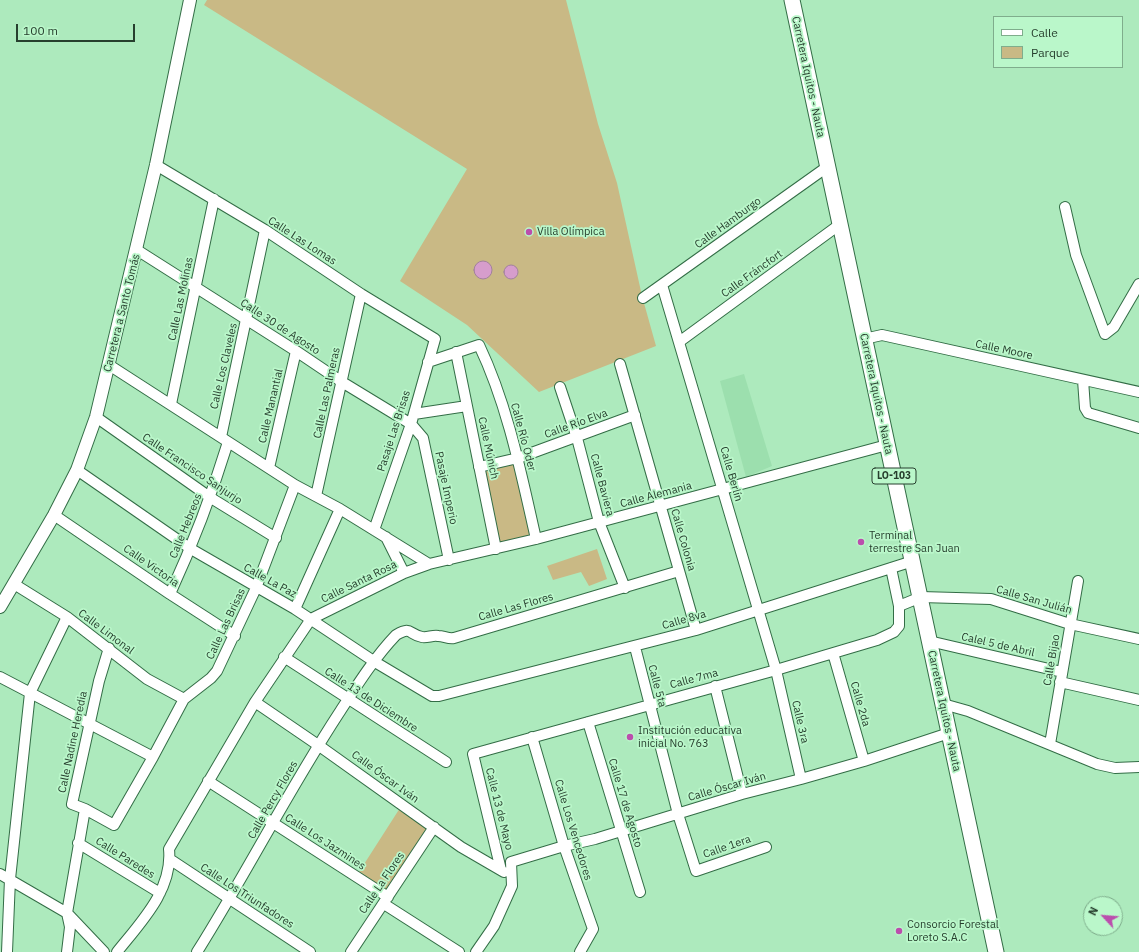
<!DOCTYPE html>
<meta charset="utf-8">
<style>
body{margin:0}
#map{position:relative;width:1139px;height:952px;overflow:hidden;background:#adeabd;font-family:"IBM Plex Sans",sans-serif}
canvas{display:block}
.legend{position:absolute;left:993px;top:16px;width:130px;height:52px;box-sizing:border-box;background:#baf7ca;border:1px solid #7fad8c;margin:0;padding:5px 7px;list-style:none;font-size:12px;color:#273f2e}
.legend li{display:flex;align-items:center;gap:8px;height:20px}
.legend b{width:20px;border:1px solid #7fad8c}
.north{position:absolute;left:1083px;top:896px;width:40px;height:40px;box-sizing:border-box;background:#baf7ca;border:1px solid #7fad8c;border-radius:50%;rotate:296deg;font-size:11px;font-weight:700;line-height:16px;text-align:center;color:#273f2e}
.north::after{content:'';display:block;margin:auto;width:14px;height:18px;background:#bb4ead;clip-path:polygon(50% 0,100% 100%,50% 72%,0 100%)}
.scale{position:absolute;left:16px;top:24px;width:119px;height:18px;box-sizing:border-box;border:2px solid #273f2e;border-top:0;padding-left:5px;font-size:12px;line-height:14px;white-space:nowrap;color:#273f2e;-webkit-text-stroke:3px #baf7ca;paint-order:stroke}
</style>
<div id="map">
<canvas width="1139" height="952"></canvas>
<ul class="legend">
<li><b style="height:5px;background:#fff"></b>Calle</li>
<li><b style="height:11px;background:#c9b985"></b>Parque</li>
</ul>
<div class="north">N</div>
<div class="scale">100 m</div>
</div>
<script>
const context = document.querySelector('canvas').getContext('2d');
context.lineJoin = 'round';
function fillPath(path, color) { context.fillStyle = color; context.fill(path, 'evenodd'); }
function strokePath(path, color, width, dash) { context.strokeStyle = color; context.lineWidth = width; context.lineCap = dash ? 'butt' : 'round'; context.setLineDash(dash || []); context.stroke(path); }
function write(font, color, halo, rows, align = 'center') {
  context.font = font + ' "IBM Plex Sans",sans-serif'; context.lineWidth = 3.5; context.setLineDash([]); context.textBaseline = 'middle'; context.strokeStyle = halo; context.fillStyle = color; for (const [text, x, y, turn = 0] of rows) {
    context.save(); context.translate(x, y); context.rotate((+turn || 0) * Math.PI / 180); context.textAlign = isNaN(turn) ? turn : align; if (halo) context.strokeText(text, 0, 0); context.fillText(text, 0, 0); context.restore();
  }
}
fillPath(new Path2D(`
 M 744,374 L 772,466 L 746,477 L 720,381 Z`), '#9cdfae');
fillPath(new Path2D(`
 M 207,0 L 566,0 L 598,124 L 617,183 L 642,296 L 656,346 L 539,392 L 467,325 L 400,281 L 467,169 L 204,5 Z
 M 518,461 L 535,540 L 497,550 L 481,473 Z
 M 597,549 L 607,579 L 589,586 L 581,572 L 553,580 L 547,566 Z
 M 400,808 L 429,829 L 387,891 L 359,872 Z`), '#c9b985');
const water = new Path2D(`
 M474 270a9 9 0 1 1 18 0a9 9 0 1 1-18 0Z
 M504 272a7 7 0 1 1 14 0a7 7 0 1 1-14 0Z`);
fillPath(water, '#d69dcc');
strokePath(water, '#a2819d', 1);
const minor = new Path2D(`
 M 156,165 L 265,230 L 361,294 L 435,339 L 411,424 L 374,530
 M 1065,207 L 1076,255 L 1105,334 L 1114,327 L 1139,284
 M 137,250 L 296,351 L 342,382 L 411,424 L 423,438 L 449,560
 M 662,285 L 776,670 L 801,779
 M 643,298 L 827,167
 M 864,339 L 882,335 L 1139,392
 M 679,342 L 839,225
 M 456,352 L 496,549
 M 428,362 L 479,345 C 508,406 521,473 536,539
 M 620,364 L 696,630
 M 109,365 L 295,485 L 340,509 L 429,564
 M 1083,380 L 1085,408 L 1088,413 L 1139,428
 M 560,387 L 577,438 L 599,522 L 625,588
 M 171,404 L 214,199
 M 414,414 L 467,406
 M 96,417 L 211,498 L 276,538
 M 221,437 L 265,230
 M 479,467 L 518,458 L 635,415
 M 269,468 L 296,351
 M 77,470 L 191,549 L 295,609 L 375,662 L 432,696 L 439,696 L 696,630 L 913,561
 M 316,496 L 361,294
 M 54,515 L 170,594 L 235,636
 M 386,537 L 404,573
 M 14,584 L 67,617 L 147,679 L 184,699
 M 170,594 C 193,544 212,494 228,442
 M 899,606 L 921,597 L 991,599 L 1070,624 L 1139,639
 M 295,609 L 340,509
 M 929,641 L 1062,672
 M 635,647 L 678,814 L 696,871 L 766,847
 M 833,653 L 864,761
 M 284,657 L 446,762
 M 0,677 L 153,757 L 184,699 L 211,678 L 217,671 L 256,588 L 295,485
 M 1060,682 L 1139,700
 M 715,686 L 742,794
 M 255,702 L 318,745 L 461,847 L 504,872
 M 943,704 L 968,711 L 1097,764 L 1115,768 L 1139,767
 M 588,722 L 640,892
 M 532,737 L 564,846 L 593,929 L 580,952
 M 1050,744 L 1078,581
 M 208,781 L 388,897
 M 85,809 L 114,825 L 153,757
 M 78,843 L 160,893
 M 171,860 L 310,952
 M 501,870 L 473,754 L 776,670 L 877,640 L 894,632 L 899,626 L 899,606 L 891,568
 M 0,874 L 67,913 L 104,952
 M 384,904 L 459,952
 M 7,952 L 10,879 L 30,693 L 67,617
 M 67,952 L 70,927 L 67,913 L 85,809 L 72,804 L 99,681 L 109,648
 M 117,952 C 141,922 173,890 169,849 L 255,702 L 311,619 L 404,573 L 429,564 L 536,539 L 887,445
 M 197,952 C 246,874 288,791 339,713 C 356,687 374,658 396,635 C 412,626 408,634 422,637 C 427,638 433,635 438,636 C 444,636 448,639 454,638 L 679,571
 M 351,952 L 434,827
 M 476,952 L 494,926 L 512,886 L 511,862 L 564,846 L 595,839 L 742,794 L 801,779 L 864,761 L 949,733`);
const tertiary = new Path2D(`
 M 0,607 L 54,515 L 77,470 L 96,417 L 156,165 L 190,0`);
const primary = new Path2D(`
 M 792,0 L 996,952`);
strokePath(minor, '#336d46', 12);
strokePath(tertiary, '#336d46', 14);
strokePath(primary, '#336d46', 17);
strokePath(minor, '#fff', 10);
strokePath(tertiary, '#fff', 12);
strokePath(primary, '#fff', 15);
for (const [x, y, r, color] of [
 [529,232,4,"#bb4ead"],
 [861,542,4,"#bb4ead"],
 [630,737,4,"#bb4ead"],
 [899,931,4,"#bb4ead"]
]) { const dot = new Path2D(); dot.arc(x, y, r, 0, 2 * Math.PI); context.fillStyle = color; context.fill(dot); strokePath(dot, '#baf7ca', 1.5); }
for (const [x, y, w] of [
 [894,476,44]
]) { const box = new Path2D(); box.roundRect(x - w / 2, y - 8, w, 16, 3); context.fillStyle = '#baf7ca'; context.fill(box); strokePath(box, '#273f2e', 1); }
write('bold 10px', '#273f2e', null, [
 ["LO-103",894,476]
]);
write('11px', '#273f2e', '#baf7ca', [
 ["Carretera Iquitos - Nauta",808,77,78],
 ["Calle Hamburgo",728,223,-36],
 ["Calle Las Lomas",302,241,33],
 ["Calle Fráncfort",752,274,-36],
 ["Calle Las Molinas",181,299,-78],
 ["Carretera a Santo Tomás",122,313,-76],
 ["Calle 30 de Agosto",280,327,33],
 ["Calle Moore",1004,350,12],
 ["Calle Los Claveles",224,366,-77],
 ["Calle Las Palmeras",327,393,-78],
 ["Carretera Iquitos - Nauta",876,394,78],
 ["Calle Manantial",271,406,-77],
 ["Calle Río Elva",576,424,-20],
 ["Pasaje Las Brisas",394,431,-72],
 ["Calle Río Oder",523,437,75],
 ["Calle Múnich",488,448,78],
 ["Calle Francisco Sanjurjo",192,469,34],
 ["Calle Berlín",731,474,74],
 ["Calle Baviera",602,485,75],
 ["Pasaje Imperio",446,488,78],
 ["Calle Alemania",656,495,-15],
 ["Calle Hebreos",186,526,-68],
 ["Calle Colonia",683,540,74],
 ["Calle Victoria",151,566,35],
 ["Calle La Paz",270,581,29],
 ["Calle Santa Rosa",359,582,-26],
 ["Calle San Julián",1034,600,16],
 ["Calle Las Flores",516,607,-16],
 ["Calle 8va",684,620,-16],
 ["Calle Las Brisas",226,624,-65],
 ["Calle Limonal",106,632,37],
 ["Calel 5 de Abril",998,645,13],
 ["Calle Bijao",1052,660,-80],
 ["Calle 7ma",694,679,-15],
 ["Calle 5ta",657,686,75],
 ["Calle 13 de Diciembre",371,700,33],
 ["Calle 2da",860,704,74],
 ["Carretera Iquitos - Nauta",944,711,78],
 ["Calle 3ra",800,722,77],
 ["Calle Nadine Heredia",73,742,-78],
 ["Calle Óscar Iván",385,777,36],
 ["Calle Óscar Iván",727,787,-16],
 ["Calle Percy Flores",273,800,-60],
 ["Calle 17 de Agosto",625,803,73],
 ["Calle 13 de Mayo",499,809,76],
 ["Calle Los Vencedores",573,830,73],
 ["Calle Los Jazmines",325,842,33],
 ["Calle 1era",727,847,-19],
 ["Calle Paredes",125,858,32],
 ["Calle La Flores",382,883,-56],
 ["Calle Los Triunfadores",247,896,33]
]);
write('11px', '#273f2e', '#baf7ca', [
 ["Villa Olímpica",537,232],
 ["Terminal",869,536],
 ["terrestre San Juan",869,549],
 ["Institución educativa",638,731],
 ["inicial No. 763",638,744],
 ["Consorcio Forestal",907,925],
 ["Loreto S.A.C",907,938]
], 'left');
</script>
